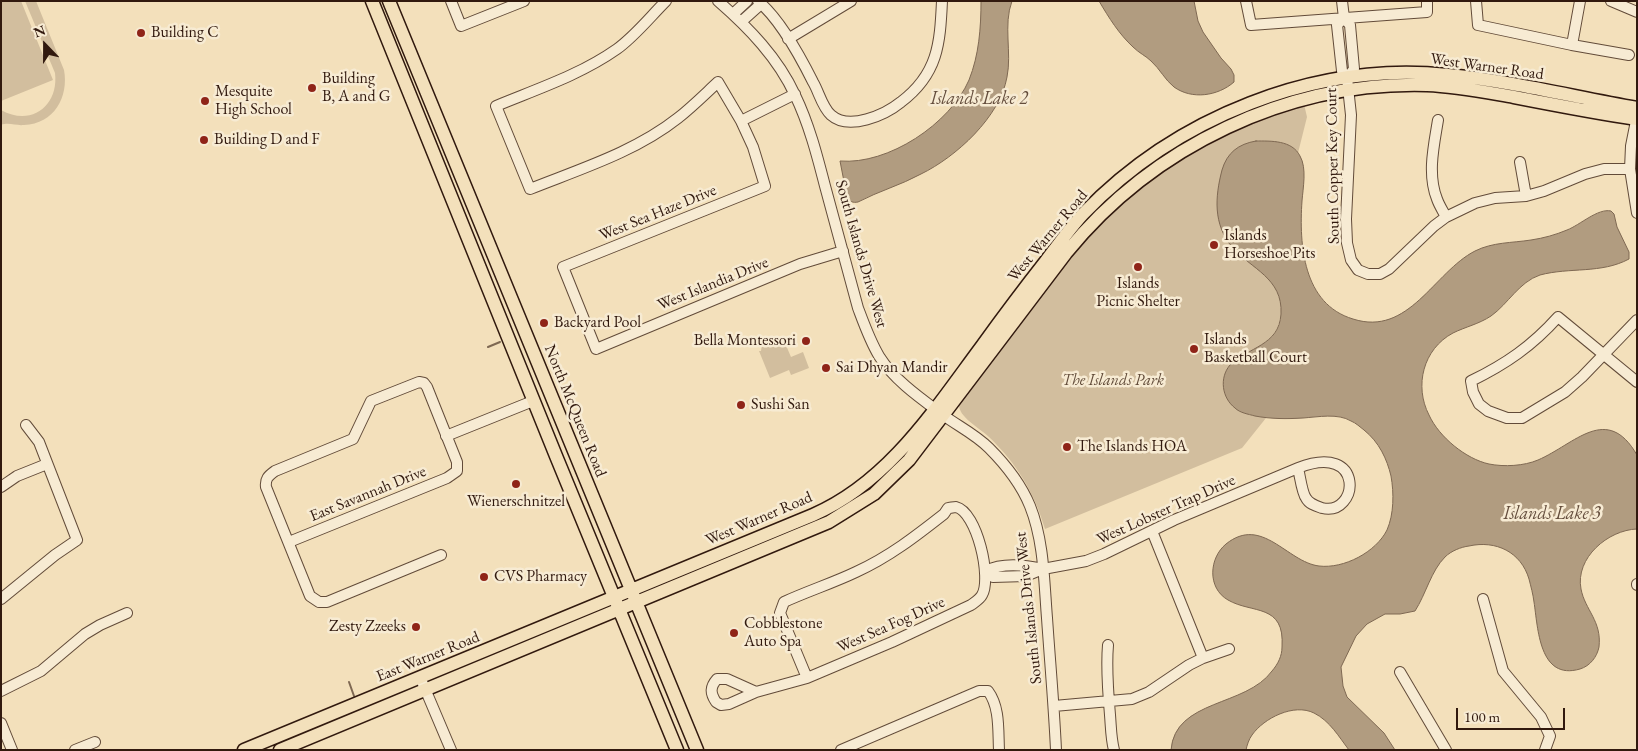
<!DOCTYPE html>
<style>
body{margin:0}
#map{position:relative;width:1638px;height:751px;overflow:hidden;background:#f3e0bb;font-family:"EB Garamond",serif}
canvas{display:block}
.frame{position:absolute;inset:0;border:2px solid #31190e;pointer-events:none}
.north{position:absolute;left:20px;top:20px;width:50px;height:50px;-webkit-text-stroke:4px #f7ebd3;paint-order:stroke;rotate:338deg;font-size:14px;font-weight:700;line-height:20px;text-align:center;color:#31190e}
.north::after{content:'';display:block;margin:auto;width:18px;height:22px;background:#31190e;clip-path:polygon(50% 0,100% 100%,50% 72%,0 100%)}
.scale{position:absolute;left:1456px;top:708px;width:109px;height:22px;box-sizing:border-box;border:2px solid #31190e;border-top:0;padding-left:6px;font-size:15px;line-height:18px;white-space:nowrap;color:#31190e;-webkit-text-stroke:4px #f7ebd3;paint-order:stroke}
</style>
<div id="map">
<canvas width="1638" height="751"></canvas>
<div class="frame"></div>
<div class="north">N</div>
<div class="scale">100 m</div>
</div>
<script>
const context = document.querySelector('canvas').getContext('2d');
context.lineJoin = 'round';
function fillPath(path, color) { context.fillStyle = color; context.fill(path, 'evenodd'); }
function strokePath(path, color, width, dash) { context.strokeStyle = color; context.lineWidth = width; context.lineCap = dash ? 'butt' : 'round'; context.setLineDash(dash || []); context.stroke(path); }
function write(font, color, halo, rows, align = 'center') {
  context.font = font + ' "EB Garamond",serif'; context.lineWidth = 5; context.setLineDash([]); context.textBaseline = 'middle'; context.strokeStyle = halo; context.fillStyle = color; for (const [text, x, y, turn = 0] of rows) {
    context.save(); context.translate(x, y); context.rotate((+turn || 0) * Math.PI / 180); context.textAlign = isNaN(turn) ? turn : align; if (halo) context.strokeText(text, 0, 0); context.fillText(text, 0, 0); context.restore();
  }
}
fillPath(new Path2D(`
 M 1,1 L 21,1 L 53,80 L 1,101 Z
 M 25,1 L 36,1 L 64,70 C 69,97 54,124 24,125 C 16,126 9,122 1,125 L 1,110 C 31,127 59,106 55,73 Z
 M 1304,104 L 1307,117 L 1298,153 L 1294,149 L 1226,237 C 1236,254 1254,262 1268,277 C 1284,295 1287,323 1268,340 C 1257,351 1241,356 1229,366 L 1248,414 L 1266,418 L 1242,448 L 1045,529 C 1034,492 1017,464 989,437 C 980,428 958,417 959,404 L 1083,240 L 1130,195 L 1167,167 L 1240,126 Z
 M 782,336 L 791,357 L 803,352 L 809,368 L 791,375 L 789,370 L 770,378 L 759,351 L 761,351 L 762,344 Z`), '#d2be9e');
const water = new Path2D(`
 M 981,1 L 1012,1 C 1003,25 1012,53 1007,77 C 1000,117 956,157 921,174 C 901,185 879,191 858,202 C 853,203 850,202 847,197 L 840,161 C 888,165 950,124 969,80 C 979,55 981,28 981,1 Z
 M 1099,1 L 1194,1 L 1198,21 L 1203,32 L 1221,58 L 1231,69 L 1234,75 L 1234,82 C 1218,96 1192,100 1174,87 C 1165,80 1160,69 1151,61 C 1146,56 1139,53 1133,47 C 1119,34 1109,18 1099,1 Z
 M 1256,141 C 1271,141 1292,140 1300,156 C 1307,168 1303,188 1302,201 C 1299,245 1303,304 1353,319 C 1409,337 1434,272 1475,251 C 1493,242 1512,243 1531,240 C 1544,238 1555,235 1567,230 C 1580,225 1598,208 1611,211 L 1614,214 L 1617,227 L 1629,252 L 1629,259 C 1601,274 1570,267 1540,275 C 1519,282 1508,304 1491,316 C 1479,324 1465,327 1453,333 C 1423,349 1414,386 1429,415 C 1439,437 1466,459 1489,464 C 1504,467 1524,466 1538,460 C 1575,444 1607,403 1637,455 L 1637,529 C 1608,530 1575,558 1581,589 C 1585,610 1602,621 1599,647 C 1597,657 1590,666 1580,669 C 1539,681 1538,628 1534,602 C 1533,594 1531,587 1529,579 C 1521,552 1496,540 1469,546 C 1461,547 1451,551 1445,557 C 1431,571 1426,594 1415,611 L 1400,614 L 1385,614 L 1367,624 L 1356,636 L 1341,667 L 1343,686 L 1347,697 L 1384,733 L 1395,750 L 1349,750 C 1339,737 1330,721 1314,713 C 1294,703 1264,718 1252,735 C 1249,739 1247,745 1246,750 L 1171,750 C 1175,699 1246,707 1272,671 C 1278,664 1282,656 1282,647 C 1285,603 1252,614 1228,600 C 1207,588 1209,558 1226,544 C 1262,515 1287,562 1319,566 C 1344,569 1376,552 1387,530 C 1394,514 1394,493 1391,476 C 1387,459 1379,442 1364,430 C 1360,427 1356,423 1351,421 C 1338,413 1318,417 1303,418 C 1287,419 1271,419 1255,416 C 1248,414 1240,413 1235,408 C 1222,398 1219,378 1230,365 C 1248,347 1279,346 1281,314 C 1283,278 1251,269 1232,247 C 1213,224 1215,197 1222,170 C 1227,153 1238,144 1256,141 Z`);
fillPath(water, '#b19c80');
strokePath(water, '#7e6852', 1);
strokePath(new Path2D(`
 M 488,347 L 500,342
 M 349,682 L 354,696`), '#7e6852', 2);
const minor = new Path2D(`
 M 451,1 L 461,26 L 524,1
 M 666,1 C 650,17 635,36 617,49 C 580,75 537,89 496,106 L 530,189 C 580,169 635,152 678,118 C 692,107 705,94 718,82 L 741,121 L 753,147 L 765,186 L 563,267 L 596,349 L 800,264 L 843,251
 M 718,1 C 749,28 778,58 795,95 C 809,124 817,155 825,186 C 836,226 847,267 858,308 C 864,324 870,341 879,356 C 894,380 920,398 943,415 C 958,426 975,434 989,448 C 1005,464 1021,484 1030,506 C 1044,541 1044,581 1047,618 C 1050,662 1054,706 1056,750
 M 758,1 C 780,19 800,56 813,82 C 819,92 822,107 831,115 C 849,131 885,115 901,102 C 938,74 940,44 942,1
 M 1246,1 L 1251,25 L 1427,12 L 1427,1
 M 1342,1 L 1344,18 L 1350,25 L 1354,69 L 1347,78
 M 1476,1 L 1478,25 L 1572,45 L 1629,55
 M 1611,1 L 1637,12
 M 733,14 L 747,1
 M 1344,18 L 1337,25 L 1342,71 L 1347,78 L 1351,115 L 1346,219 L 1347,243 L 1351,260 L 1358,270 L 1368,274 L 1380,274 L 1389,269 L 1434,226 L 1446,217 L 1475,203 L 1495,198 L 1526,196 L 1544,191 L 1585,174 L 1604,169 L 1630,169
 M 742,21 L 761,4
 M 788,39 L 851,1
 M 1572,45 L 1580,1
 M 1637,116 L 1631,146 L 1630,169 L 1637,213
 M 1438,120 C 1434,145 1427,174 1437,199 C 1439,205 1443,211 1446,217
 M 741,121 L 795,94
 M 1520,162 L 1526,196
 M 1637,320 L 1582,377 L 1565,392 L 1522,418 L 1507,418 L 1488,411 L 1479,404 L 1473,392 L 1471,381 C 1506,364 1532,346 1558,317 L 1637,382
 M 446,436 L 533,401
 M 1,487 L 17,476 L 47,464
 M 1152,531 L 1203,658
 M 289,542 L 447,478 L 457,471 L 457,462 L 427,387 L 424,383 L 419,382 L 371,401 L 353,439 L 275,471 C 268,476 265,479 266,487 L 310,596 L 319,602 L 327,602 L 441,555
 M 1043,569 C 1025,565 1003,562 986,571 L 993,577 L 1026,576 L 1043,569 L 1086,561 L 1104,554 L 1174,520 L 1298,468 C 1366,441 1359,517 1322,508 C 1316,506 1309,504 1306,498 C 1302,493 1300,476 1298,468
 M 1637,584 L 1637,585
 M 1,599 L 55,555 L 77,540 L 39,442 L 26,425
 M 1483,599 L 1503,671 L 1541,717 L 1550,736 L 1545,750
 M 1108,645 C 1106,668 1108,692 1110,715 C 1111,727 1111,739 1114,750
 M 1400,672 L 1446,750
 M 423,684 L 451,750
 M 1,691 L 41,671 L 85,634 L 100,625 L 127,613
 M 756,692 L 727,679 L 717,679 C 710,687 710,693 716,702 L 721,705 L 729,704 L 756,692 L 807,678 L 892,642 L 971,605 C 975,602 980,599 982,595 C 992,578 977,512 956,507 C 953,507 951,508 948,508 L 944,514 C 916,536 889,557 856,572 C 833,583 808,591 784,602 L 780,613 L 807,678
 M 1054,706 L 1132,699 L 1149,692 L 1189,665 L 1203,658 L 1229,649
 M 1,723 L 12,750
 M 75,750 L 95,742
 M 841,750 L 979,691 L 988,691 C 1000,707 998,730 999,750`);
const major = new Path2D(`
 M 372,1 L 556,456 L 677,750
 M 389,1 L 697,750
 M 244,750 L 813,515 C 889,482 935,409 982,346 C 1003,317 1024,289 1046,261 C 1058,245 1070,228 1083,214 C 1175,118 1315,61 1448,75 C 1511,81 1574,97 1637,108
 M 280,750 L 829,522 L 874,494 L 909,460 L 1066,253 C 1153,146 1288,81 1427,85 C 1456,86 1485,92 1514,97 C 1555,105 1596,113 1637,119`);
strokePath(minor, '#624b39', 12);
strokePath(major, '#31190e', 15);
strokePath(minor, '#f7ebd3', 10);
strokePath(major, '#f3e0bb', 12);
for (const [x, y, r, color] of [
 [141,33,5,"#8f2418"],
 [312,88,5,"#8f2418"],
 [205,101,5,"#8f2418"],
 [204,140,5,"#8f2418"],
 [1214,245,5,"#8f2418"],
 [1138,267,5,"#8f2418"],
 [544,323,5,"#8f2418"],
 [806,341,5,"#8f2418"],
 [1194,349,5,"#8f2418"],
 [826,368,5,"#8f2418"],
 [741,405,5,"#8f2418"],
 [1067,447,5,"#8f2418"],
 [516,484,5,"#8f2418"],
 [484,577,5,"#8f2418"],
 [416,627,5,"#8f2418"],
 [734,633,5,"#8f2418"]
]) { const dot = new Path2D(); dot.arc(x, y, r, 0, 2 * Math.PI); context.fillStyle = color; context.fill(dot); strokePath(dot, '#f7ebd3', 2); }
write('16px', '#31190e', '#f7ebd3', [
 ["Building C",151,33],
 ["Building",322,79],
 ["B, A and G",322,97],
 ["Mesquite",215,92],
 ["High School",215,110],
 ["Building D and F",214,140],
 ["Islands",1224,236],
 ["Horseshoe Pits",1224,254],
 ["Islands",1138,284,"center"],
 ["Picnic Shelter",1138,302,"center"],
 ["Backyard Pool",554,323],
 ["Islands",1204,340],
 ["Basketball Court",1204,358],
 ["Bella Montessori",796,341,"right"],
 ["Sai Dhyan Mandir",836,368],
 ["Sushi San",751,405],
 ["The Islands HOA",1077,447],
 ["Wienerschnitzel",516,502,"center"],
 ["CVS Pharmacy",494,577],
 ["Cobblestone",744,624],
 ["Auto Spa",744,642],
 ["Zesty Zzeeks",406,627,"right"]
], 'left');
write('16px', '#31190e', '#f7ebd3', [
 ["West Warner Road",1487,67,8],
 ["South Copper Key Court",1333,166,-91],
 ["West Sea Haze Drive",658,213,-22],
 ["West Warner Road",1048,236,-50],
 ["South Islands Drive West",861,254,74],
 ["West Islandia Drive",713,284,-22],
 ["North McQueen Road",575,411,68],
 ["East Savannah Drive",368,494,-22],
 ["West Lobster Trap Drive",1166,510,-24],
 ["West Warner Road",759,519,-23],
 ["South Islands Drive West",1029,608,-96],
 ["West Sea Fog Drive",891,625,-24],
 ["East Warner Road",428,657,-22]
]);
write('italic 16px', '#614b39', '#f7ebd3', [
 ["The Islands Park",1113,381]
]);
write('italic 18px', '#644d3c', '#f7ebd3', [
 ["Islands Lake 2",979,99],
 ["Islands Lake 3",1552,514]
]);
</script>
